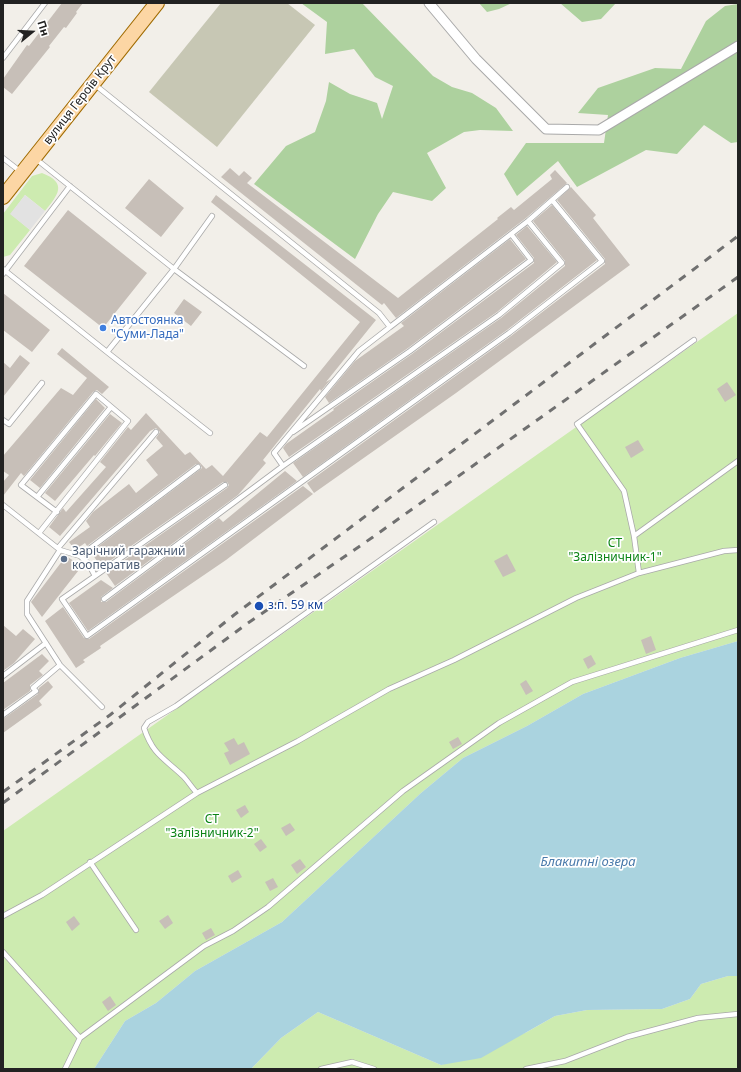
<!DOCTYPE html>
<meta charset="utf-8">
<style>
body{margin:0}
#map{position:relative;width:741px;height:1072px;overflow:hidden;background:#f2efe9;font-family:"Noto Sans",sans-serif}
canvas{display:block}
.frame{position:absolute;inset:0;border:4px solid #222;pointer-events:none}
.north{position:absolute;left:12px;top:12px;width:40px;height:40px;-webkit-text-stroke:3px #fff;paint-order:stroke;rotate:72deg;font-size:11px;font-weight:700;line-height:16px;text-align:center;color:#222}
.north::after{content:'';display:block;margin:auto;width:14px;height:18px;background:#222;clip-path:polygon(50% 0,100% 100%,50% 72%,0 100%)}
</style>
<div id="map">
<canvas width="741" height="1072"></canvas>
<div class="frame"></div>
<div class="north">Пн</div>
</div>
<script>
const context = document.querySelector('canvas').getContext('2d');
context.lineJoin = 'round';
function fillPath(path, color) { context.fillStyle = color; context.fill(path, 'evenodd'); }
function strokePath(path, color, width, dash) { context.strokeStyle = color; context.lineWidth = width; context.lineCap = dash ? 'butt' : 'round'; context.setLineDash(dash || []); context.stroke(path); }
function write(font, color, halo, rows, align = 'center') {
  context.font = font + ' "Noto Sans",sans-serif'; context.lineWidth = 3.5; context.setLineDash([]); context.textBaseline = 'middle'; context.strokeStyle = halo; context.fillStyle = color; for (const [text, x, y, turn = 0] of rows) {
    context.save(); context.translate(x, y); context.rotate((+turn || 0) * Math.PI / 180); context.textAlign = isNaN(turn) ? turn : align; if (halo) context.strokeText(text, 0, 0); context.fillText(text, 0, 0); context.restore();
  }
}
fillPath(new Path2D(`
 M 221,3 L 287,3 L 315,25 L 217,147 L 149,92 Z`), '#c7c7b4');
fillPath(new Path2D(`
 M 42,173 C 68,183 58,195 45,211 L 25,195 L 11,214 L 30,230 L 10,255 L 3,257 L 3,214 L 32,176 Z
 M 738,313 L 738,641 L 680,658 L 583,694 L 527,726 L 463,758 L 421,793 L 282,922 L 195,971 L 156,1003 L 125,1021 L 94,1069 L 3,1069 L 3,831 Z
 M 728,976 L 738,976 L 738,1069 L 251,1069 L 281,1038 L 318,1012 L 441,1065 L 527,1032 L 555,1016 L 587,1010 L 662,1009 L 690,999 L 701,984 Z`), '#cdebb0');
fillPath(new Path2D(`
 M 301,3 L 362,3 L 433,76 L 452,87 L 472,93 L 496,108 L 513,131 L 480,130 L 464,132 L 427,153 L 446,188 L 432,201 L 393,192 L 378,214 L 355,259 L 254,184 L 286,146 L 315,132 L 326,101 L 329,82 L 350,94 L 377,103 L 382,119 L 393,86 L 375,77 L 354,49 L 325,54 L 327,22 Z
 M 479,3 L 512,3 L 499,9 L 487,12 Z
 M 560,3 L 616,3 L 601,19 L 582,22 Z
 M 738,4 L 738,142 L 731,143 L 704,125 L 677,154 L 646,150 L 577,187 L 558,161 L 517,196 L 504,174 L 526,143 L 604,143 L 608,115 L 578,113 L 598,88 L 655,68 L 681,69 L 706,21 L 725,6 Z`), '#add19e');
fillPath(new Path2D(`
 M 25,195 L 45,211 L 30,230 L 10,214 Z`), '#e2e2e2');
fillPath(new Path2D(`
 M 738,641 L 738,976 L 728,976 L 701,984 L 690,999 L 662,1009 L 587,1010 L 555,1016 L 481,1058 L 441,1065 L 318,1012 L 281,1038 L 251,1069 L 94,1069 L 125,1021 L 156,1003 L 195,971 L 282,922 L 421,793 L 463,758 L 527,726 L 583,694 L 680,658 Z`), '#aad3df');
fillPath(new Path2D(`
 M 62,3 L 83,3 L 76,12 L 77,13 L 66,28 L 64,27 L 49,46 L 50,47 L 12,94 L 3,87 L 3,79 L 27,45 L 29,46 Z
 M 230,168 L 239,176 L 244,171 L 252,178 L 247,183 L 398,298 L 498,219 L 497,218 L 511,207 L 514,210 L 552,179 L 550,175 L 555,170 L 567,183 L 526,218 L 396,318 L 384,303 L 382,305 L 221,177 Z
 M 149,179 L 184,208 L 161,237 L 125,208 Z
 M 571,187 L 596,215 L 593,218 L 630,265 L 456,393 L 314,493 L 307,483 L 511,336 L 605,264 L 605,259 L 557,200 Z
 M 216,195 L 376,320 L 326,382 L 331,379 L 321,391 L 320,389 L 263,460 L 266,463 L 238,495 L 115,586 L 106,573 L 227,488 L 229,485 L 227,482 L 223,482 L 101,567 L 91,552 L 202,468 L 200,464 L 196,464 L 87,546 L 85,543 L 75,550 L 69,542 L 90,527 L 86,521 L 93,512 L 129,484 L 136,493 L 158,475 L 146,460 L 163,446 L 156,438 L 160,432 L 156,428 L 150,431 L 60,536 L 49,527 L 63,508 L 66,512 L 106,467 L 100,462 L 128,427 L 131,430 L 146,413 L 185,455 L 190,452 L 206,469 L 212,465 L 223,476 L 260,432 L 267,437 L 360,322 L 211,202 Z
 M 552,205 L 597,260 L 507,330 L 303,477 L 293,463 L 501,318 L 565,266 L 565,261 L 533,221 Z
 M 68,210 L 147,273 L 103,328 L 24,266 Z
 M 527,226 L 557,262 L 497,312 L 289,457 L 283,448 L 286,444 L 334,410 L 333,409 L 412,354 L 534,263 L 534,258 L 516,235 Z
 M 510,239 L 526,259 L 408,348 L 329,403 L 325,397 L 355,361 L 404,326 L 401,323 Z
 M 3,293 L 50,330 L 32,352 L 3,330 Z
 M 184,299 L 202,312 L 191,326 L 174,313 Z
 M 62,348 L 109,387 L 102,394 L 97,390 L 93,392 L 24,476 L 21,473 L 3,496 L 3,482 L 9,475 L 3,471 L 3,456 L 61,388 L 73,395 L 87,378 L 57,354 Z
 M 20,355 L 30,363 L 3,397 L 3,362 L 10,368 Z
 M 727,382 L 736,395 L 725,402 L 717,389 Z
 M 96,399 L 105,408 L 40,488 L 30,480 Z
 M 110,414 L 122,423 L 95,456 L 94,455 L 55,501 L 45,493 Z
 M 638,440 L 644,450 L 631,458 L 625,447 Z
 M 285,471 L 297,481 L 88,631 L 69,603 L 101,580 L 113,588 L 101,597 L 101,602 L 106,602 L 219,518 L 223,522 Z
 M 303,486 L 313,494 L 226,560 L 100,646 L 101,648 L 83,660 L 85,662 L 76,668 L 45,621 L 63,607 L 84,638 L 89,639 Z
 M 507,554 L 516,571 L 503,577 L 494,561 Z
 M 66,556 L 82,566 L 42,617 L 31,602 Z
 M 3,625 L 16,636 L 23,629 L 35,639 L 14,663 L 3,671 Z
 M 651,636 L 656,650 L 646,654 L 641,640 Z
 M 42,654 L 49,661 L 39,671 L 43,675 L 30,685 L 30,691 L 3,710 L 3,683 Z
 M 591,655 L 596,664 L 588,669 L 583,659 Z
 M 526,680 L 533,691 L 526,695 L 520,684 Z
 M 48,681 L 53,687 L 39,701 L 42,705 L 3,733 L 3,719 L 38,694 L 39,688 Z
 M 458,737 L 462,744 L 453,749 L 449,742 Z
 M 234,738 L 238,745 L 244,742 L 250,754 L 230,765 L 224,753 L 229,751 L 224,743 Z
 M 245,805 L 249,812 L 241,818 L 236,810 Z
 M 290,823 L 295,830 L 286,836 L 281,828 Z
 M 261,839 L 267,847 L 260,852 L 254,844 Z
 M 300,859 L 306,867 L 297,874 L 291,865 Z
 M 238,870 L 242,877 L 232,883 L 228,876 Z
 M 273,878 L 278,887 L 270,891 L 265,882 Z
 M 168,915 L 173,923 L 165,929 L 159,921 Z
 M 74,916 L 80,924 L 72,931 L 66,922 Z
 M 211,928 L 215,935 L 206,940 L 202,933 Z
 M 110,996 L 116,1005 L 108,1011 L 102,1002 Z`), '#c7bfb8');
const lane = new Path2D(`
 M 3,58 L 45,3
 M 94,84 L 379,313 L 390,327 L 359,351 L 274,453 L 283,466 L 499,315 L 562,263 L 528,221
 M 3,158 L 21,172
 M 36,159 L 174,269 L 304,366
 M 3,269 L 107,352
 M 3,274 L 70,186
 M 390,327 L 528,221 L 567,187
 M 3,420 L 9,424 L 42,383
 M 293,432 L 410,351 L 531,260 L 511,234
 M 210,433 L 107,352 L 174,269 L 212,216
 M 198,467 L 80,556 L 88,563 L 95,576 L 62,599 L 87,636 L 509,333 L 602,261 L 552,200
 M 37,497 L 111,407
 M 3,505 L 60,550 L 27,601 L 27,614 L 60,665 L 102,707
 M 39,533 L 128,421 L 96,394 L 21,485 L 57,512
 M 634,536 L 738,461
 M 58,548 L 156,432
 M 60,550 L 80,556
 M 639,573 L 634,536 L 624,491 L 577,424 L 694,340
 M 95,576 L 225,485
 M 104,599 L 283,466
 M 3,676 L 46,643
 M 3,715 L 36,691 L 33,688 L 60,665
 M 197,793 C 192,788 188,781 183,776 C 164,758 153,755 144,728 L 148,722 L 176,706 L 434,522
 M 90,862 L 136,930
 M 3,916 L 42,895 L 197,793 L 298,741 L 389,689 L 454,660 L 576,598 L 639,573 L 724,551 L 738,550
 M 3,952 L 80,1038 L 65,1069
 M 80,1038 L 204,946 L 233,931 L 268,907 L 403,791 L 499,723 L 572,682 L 738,630
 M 321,1069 L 352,1062 L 374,1069
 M 526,1069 L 565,1061 L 627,1037 L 698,1018 L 738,1014`);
const street = new Path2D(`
 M 429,3 L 476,59 L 546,129 L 599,130 L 738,46`);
const primary = new Path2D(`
 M 3,197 L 157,3`);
strokePath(lane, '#a9a9a9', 6);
strokePath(street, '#a9a9a9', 11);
strokePath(primary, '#a06b00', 16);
strokePath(lane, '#fff', 4.5);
strokePath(street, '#fff', 9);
strokePath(primary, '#fcd6a4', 14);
strokePath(new Path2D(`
 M 3,792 L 110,715 L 234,615 L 738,236
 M 3,803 L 248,623 L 373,537 L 738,277`), '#707070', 3, [8, 8]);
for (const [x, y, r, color] of [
 [103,328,4,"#3f7fe0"],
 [64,559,4,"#5c6f8a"],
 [259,606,5,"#1a4fb4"]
]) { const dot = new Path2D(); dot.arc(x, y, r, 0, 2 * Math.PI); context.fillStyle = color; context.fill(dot); strokePath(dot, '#fff', 1.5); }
write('12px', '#222', '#fff', [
 ["вулиця Героїв Крут",80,100,-52]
]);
write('12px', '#366cbe', '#fff', [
 ["Автостоянка",111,321],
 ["\"Суми-Лада\"",111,335]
], 'left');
write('12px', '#0c8416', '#fff', [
 ["СТ",615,544],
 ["\"Залізничник-1\"",615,558],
 ["СТ",212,820],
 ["\"Залізничник-2\"",212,834]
]);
write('12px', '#4e5e75', '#fff', [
 ["Зарічний гаражний",72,552],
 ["кооператив",72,566]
], 'left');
write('12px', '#164399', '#fff', [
 ["з.п. 59 км",268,606]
], 'left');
write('italic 13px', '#4a7aab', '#fff', [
 ["Блакитні озера",588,862]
]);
</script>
